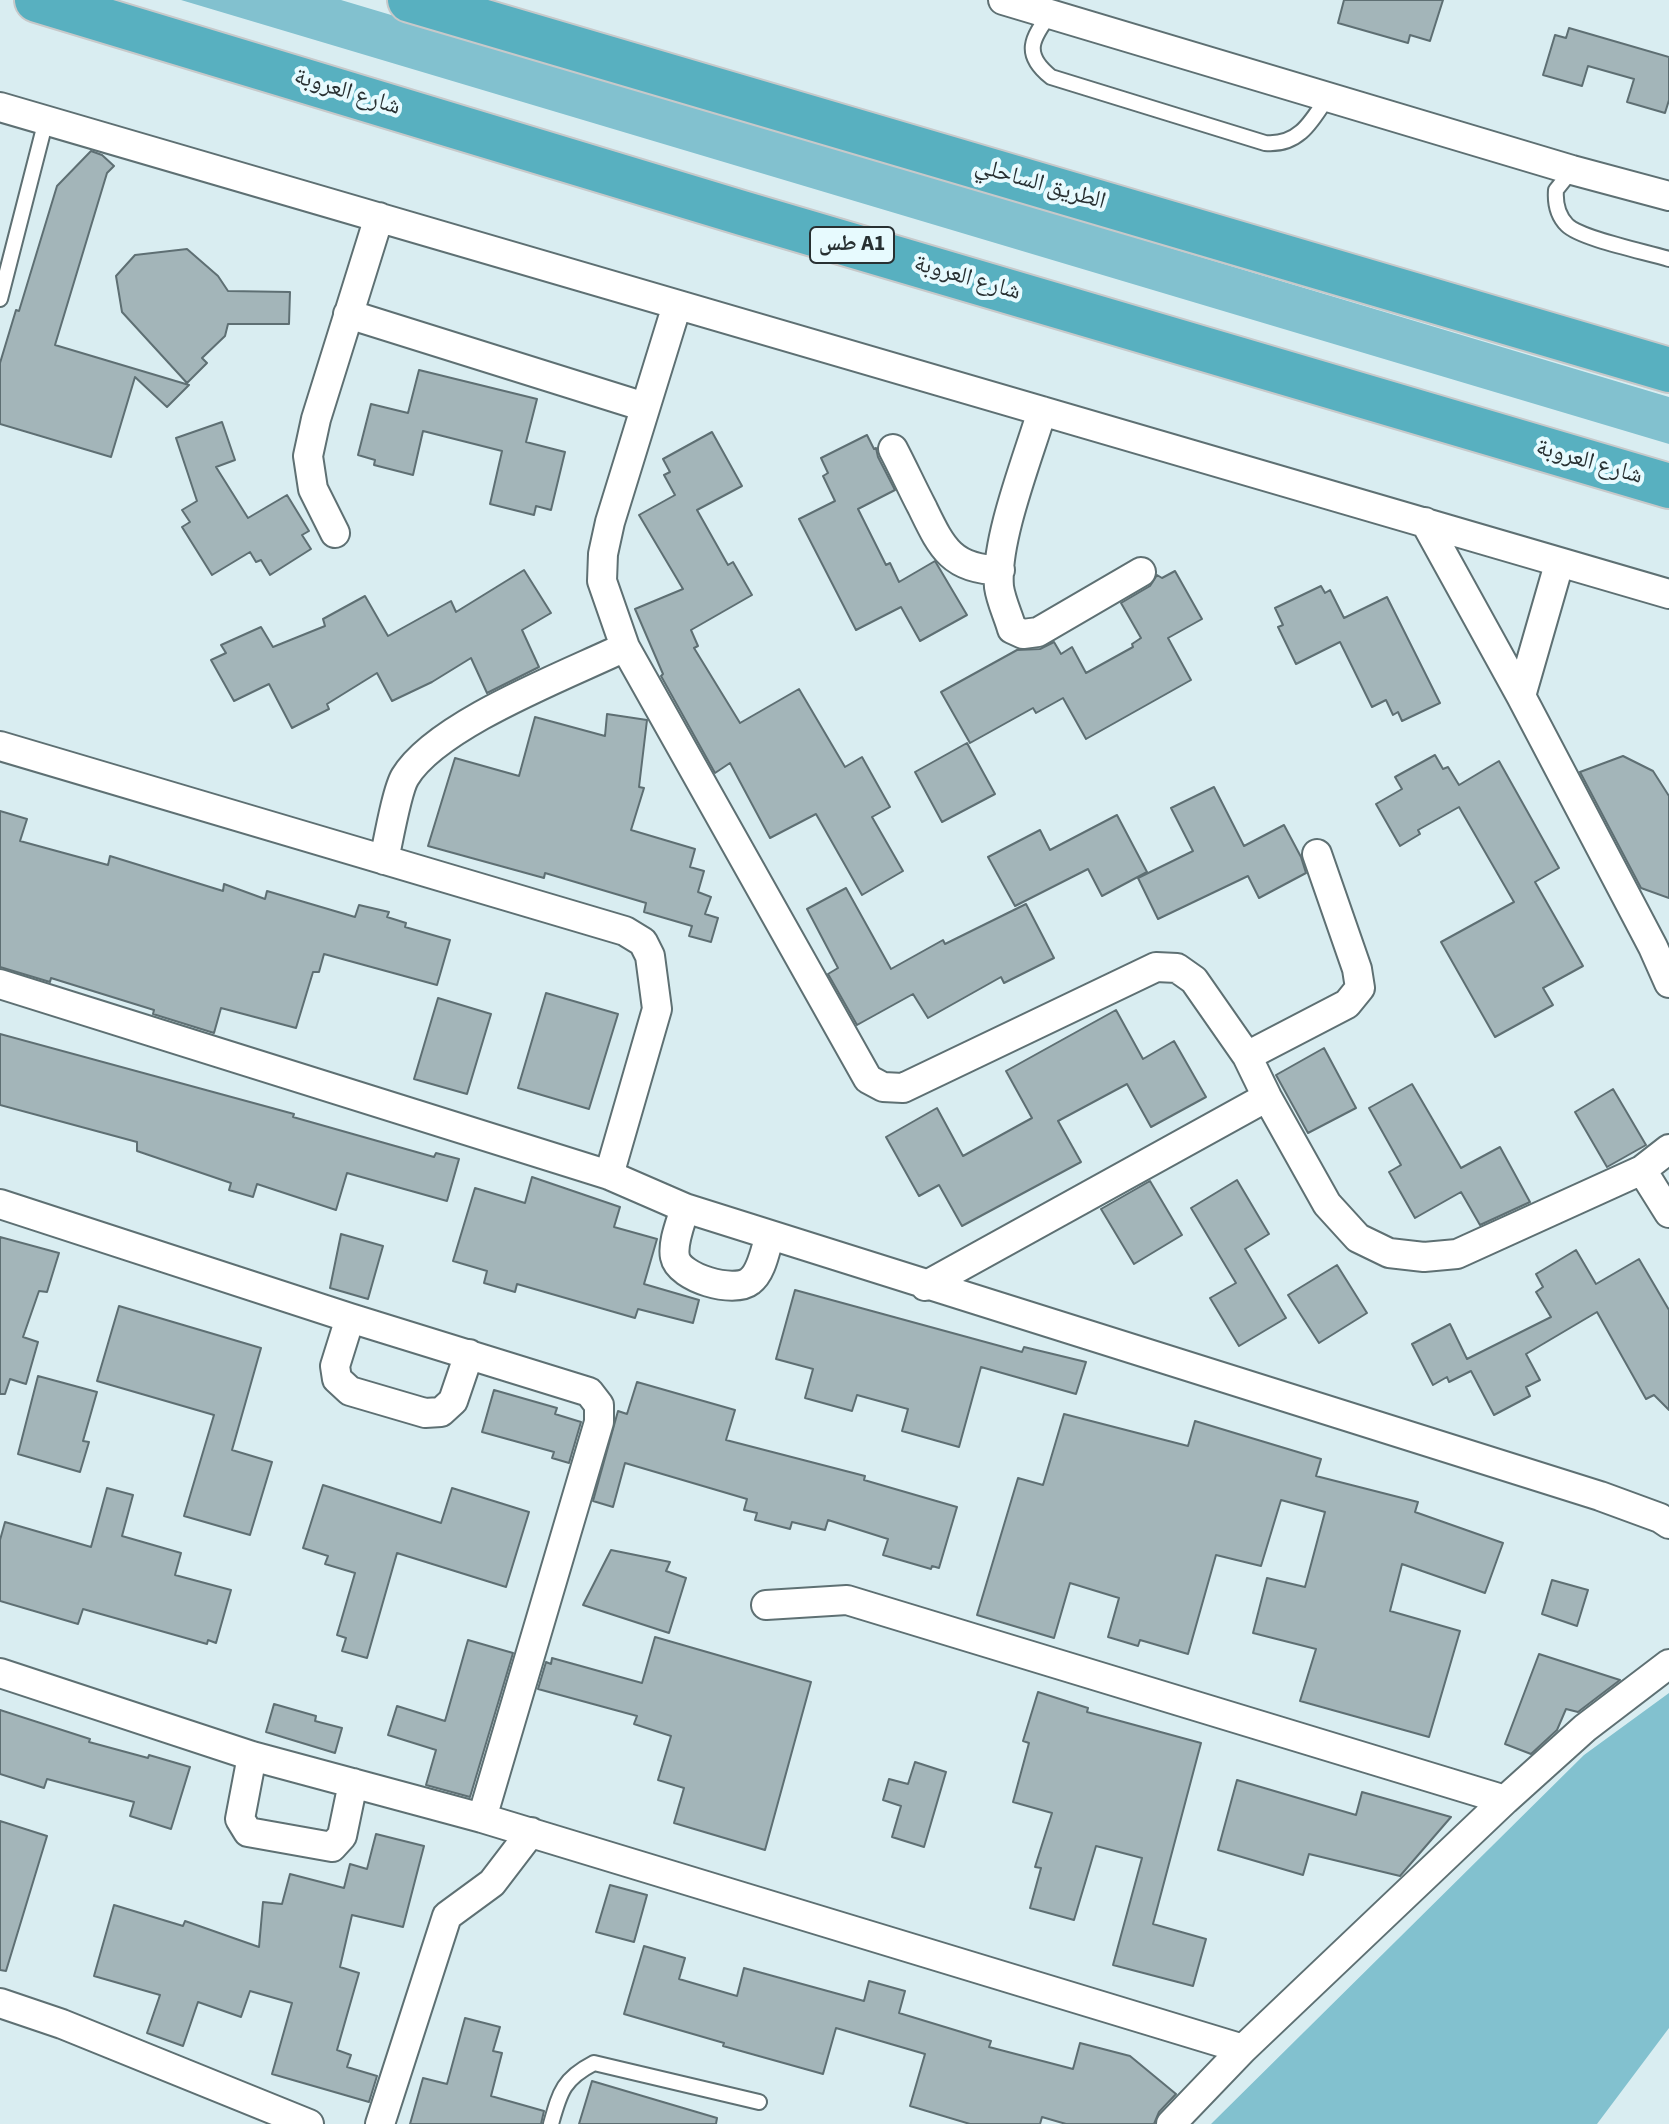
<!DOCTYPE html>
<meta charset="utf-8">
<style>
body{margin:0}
canvas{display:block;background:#d9edf1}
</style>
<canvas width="1669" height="2124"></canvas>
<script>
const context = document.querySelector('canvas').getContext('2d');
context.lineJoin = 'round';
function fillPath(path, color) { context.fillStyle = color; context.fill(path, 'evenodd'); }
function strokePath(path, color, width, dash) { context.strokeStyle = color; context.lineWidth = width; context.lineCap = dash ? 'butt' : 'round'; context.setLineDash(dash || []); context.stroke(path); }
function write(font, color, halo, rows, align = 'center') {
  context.font = font + ' "Source Sans 3","Noto Naskh Arabic",sans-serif'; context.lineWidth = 8; context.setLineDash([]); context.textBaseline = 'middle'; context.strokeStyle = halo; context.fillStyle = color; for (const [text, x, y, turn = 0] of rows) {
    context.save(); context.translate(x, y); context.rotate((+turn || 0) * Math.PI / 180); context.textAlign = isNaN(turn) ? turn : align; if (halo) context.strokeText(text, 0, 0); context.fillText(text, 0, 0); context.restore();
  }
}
fillPath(new Path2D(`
 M 181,0 L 341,0 L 1669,397 L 1669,444 Z
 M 1669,1693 L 1669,2028 L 1597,2124 L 1211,2124 L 1584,1755 Z`), '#82c1cf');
const building = new Path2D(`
 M 1344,0 L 1443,0 L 1430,41 L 1410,35 L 1408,43 L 1338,23 Z
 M 1569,28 L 1669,57 L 1669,100 L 1665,113 L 1627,102 L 1634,79 L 1588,66 L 1582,86 L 1543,75 L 1555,35 L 1566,38 Z
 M 91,151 L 102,155 L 114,166 L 107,173 L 55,345 L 189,385 L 167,407 L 135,377 L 111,457 L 0,424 L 0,363 L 16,310 L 19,311 L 57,186 Z
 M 187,249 L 218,276 L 228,291 L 290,292 L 289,324 L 228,324 L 225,336 L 202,358 L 207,363 L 187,383 L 122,312 L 116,276 L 135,255 Z
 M 419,370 L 537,399 L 526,442 L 565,452 L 551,510 L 536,506 L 534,515 L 490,504 L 502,451 L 423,431 L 413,475 L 374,465 L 375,460 L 358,455 L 371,404 L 408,413 Z
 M 222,422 L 235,460 L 216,467 L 248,518 L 287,495 L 309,531 L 302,535 L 311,549 L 270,575 L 261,560 L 256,562 L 250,552 L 212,575 L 182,527 L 190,522 L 182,510 L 197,501 L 176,438 Z
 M 712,432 L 742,486 L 697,510 L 728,565 L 733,562 L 752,595 L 691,630 L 698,646 L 694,648 L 740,723 L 799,689 L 845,767 L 862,757 L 890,807 L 872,817 L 903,871 L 862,895 L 816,814 L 770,838 L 730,763 L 715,773 L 661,676 L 663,674 L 635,609 L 683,589 L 639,515 L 675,495 L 664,475 L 670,472 L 663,459 Z
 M 867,435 L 874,449 L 876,448 L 878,457 L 895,490 L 858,509 L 886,565 L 890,563 L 899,582 L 935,561 L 967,615 L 920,641 L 901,607 L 856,630 L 799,519 L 835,501 L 823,476 L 828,473 L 821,458 Z
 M 524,570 L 551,613 L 522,630 L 539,667 L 487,693 L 471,658 L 432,682 L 392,701 L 377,673 L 327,704 L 329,709 L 292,728 L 269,684 L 234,701 L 211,660 L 226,653 L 221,645 L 261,627 L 273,647 L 325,626 L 323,619 L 365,596 L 388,636 L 451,601 L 456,612 Z
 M 1175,571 L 1202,619 L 1168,638 L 1191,680 L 1086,739 L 1063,698 L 1036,713 L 1033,708 L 970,743 L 941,692 L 1017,650 L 1040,649 L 1054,642 L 1061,654 L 1072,647 L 1086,673 L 1133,647 L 1132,644 L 1141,638 L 1121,603 L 1150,586 L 1157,575 L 1162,578 Z
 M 1321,586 L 1325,593 L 1330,590 L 1344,618 L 1387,597 L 1440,703 L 1402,721 L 1398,712 L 1393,715 L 1386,700 L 1372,707 L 1340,642 L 1296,664 L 1278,627 L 1283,625 L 1275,608 Z
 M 607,714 L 647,720 L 639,787 L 644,788 L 631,830 L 695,849 L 690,867 L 704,871 L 698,892 L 711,897 L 705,914 L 718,918 L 711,942 L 689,936 L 692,926 L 644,912 L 646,903 L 545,873 L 544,878 L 428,846 L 455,758 L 519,776 L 535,717 L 605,736 Z
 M 967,743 L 995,794 L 942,822 L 915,772 Z
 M 1435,755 L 1443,769 L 1448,767 L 1459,785 L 1499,761 L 1559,868 L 1535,882 L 1583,966 L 1543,988 L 1553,1005 L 1495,1037 L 1441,942 L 1514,902 L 1459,807 L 1418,830 L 1420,834 L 1400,846 L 1376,804 L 1402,789 L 1395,777 Z
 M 1623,756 L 1653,771 L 1669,796 L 1669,898 L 1641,888 L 1580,772 Z
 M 1214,787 L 1244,846 L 1284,825 L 1301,857 L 1306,873 L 1259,898 L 1248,876 L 1158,919 L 1138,878 L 1193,851 L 1171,808 Z
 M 0,811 L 27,819 L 20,841 L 108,865 L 110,856 L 223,891 L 224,884 L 265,899 L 267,891 L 355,917 L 359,905 L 389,912 L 387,917 L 406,923 L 405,927 L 450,940 L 437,985 L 324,954 L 319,972 L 313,972 L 296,1028 L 221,1008 L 214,1033 L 153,1014 L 154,1010 L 51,978 L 50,982 L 0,967 Z
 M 1117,815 L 1147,872 L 1102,896 L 1088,869 L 1015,906 L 988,857 L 1040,830 L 1050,850 Z
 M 846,888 L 891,969 L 943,940 L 945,944 L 1026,904 L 1054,958 L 1004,983 L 1001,977 L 928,1018 L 913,994 L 857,1025 L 828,974 L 838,968 L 807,909 Z
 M 546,993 L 618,1014 L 589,1109 L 518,1088 Z
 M 438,998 L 491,1014 L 467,1094 L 414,1079 Z
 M 1116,1010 L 1143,1059 L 1174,1041 L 1206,1097 L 1151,1127 L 1127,1084 L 1058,1121 L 1081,1162 L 962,1226 L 939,1185 L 919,1196 L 886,1137 L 937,1108 L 963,1156 L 1032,1118 L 1006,1071 Z
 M 0,1034 L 294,1114 L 293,1117 L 434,1157 L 436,1153 L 459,1159 L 447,1201 L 347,1173 L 336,1210 L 257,1184 L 253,1197 L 229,1190 L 231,1183 L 137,1151 L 137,1142 L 0,1105 Z
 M 1324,1048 L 1356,1108 L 1308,1133 L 1276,1075 Z
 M 1412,1084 L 1461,1168 L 1500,1147 L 1530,1202 L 1480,1225 L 1461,1192 L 1415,1218 L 1389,1172 L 1401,1165 L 1369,1108 Z
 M 1613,1089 L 1646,1145 L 1607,1167 L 1575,1112 Z
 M 532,1177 L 620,1207 L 614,1227 L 657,1239 L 644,1284 L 699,1300 L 693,1323 L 638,1309 L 635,1318 L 517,1284 L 515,1292 L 484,1283 L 487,1271 L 453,1261 L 475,1188 L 525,1203 Z
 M 1237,1180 L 1269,1234 L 1245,1249 L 1286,1318 L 1239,1346 L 1210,1298 L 1236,1283 L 1191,1208 Z
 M 1150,1181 L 1182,1235 L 1134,1264 L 1101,1209 Z
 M 341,1234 L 383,1246 L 368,1299 L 330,1288 Z
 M 0,1237 L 59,1253 L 47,1292 L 39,1291 L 23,1337 L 38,1342 L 26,1384 L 10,1379 L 5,1394 L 0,1394 Z
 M 1576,1250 L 1596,1284 L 1639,1259 L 1669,1310 L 1669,1410 L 1654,1395 L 1646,1399 L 1597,1312 L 1526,1354 L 1540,1380 L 1526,1387 L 1530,1396 L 1494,1415 L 1471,1371 L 1449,1382 L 1447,1377 L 1433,1385 L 1412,1344 L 1450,1324 L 1467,1359 L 1551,1317 L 1536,1292 L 1543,1287 L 1536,1274 Z
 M 1337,1265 L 1367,1313 L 1319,1343 L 1288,1295 Z
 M 795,1290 L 1022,1352 L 1024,1347 L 1086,1362 L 1076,1394 L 981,1367 L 959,1447 L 902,1431 L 908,1409 L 857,1395 L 852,1411 L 805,1398 L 813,1369 L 776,1359 Z
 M 119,1306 L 261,1348 L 232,1450 L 272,1462 L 250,1535 L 184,1516 L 214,1415 L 97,1381 Z
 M 38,1376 L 97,1392 L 83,1441 L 89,1442 L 80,1472 L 18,1454 Z
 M 637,1382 L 735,1410 L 726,1440 L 865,1476 L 864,1480 L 957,1507 L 939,1568 L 932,1566 L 931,1569 L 883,1555 L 888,1539 L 828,1520 L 825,1530 L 792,1522 L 790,1529 L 755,1520 L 757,1513 L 744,1510 L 747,1499 L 625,1463 L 613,1507 L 593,1501 L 618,1411 L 627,1414 Z
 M 494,1390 L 557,1408 L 555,1414 L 581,1422 L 569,1463 L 552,1458 L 554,1452 L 482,1432 Z
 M 1064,1414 L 1188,1446 L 1195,1421 L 1321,1459 L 1316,1476 L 1418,1502 L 1415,1512 L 1503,1543 L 1485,1593 L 1402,1564 L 1390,1611 L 1460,1631 L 1429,1737 L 1300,1701 L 1316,1649 L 1253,1633 L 1267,1578 L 1305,1587 L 1325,1512 L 1281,1500 L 1261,1566 L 1216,1555 L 1188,1654 L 1140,1640 L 1138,1646 L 1108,1637 L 1119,1598 L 1070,1583 L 1054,1638 L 977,1615 L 1018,1478 L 1043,1485 Z
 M 323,1485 L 441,1523 L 452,1488 L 529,1512 L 506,1587 L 397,1553 L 367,1658 L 342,1651 L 346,1638 L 337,1635 L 355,1573 L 325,1564 L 328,1556 L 303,1548 Z
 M 107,1488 L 133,1495 L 122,1536 L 181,1553 L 175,1575 L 231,1590 L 216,1643 L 208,1640 L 207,1644 L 83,1609 L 78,1624 L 0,1601 L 0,1540 L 5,1522 L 91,1547 Z
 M 611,1550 L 670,1562 L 666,1571 L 686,1578 L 669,1633 L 583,1605 Z
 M 1552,1580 L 1588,1590 L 1577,1626 L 1542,1614 Z
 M 655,1637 L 811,1682 L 765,1850 L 674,1823 L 684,1788 L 658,1780 L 671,1736 L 634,1724 L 637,1716 L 538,1689 L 546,1662 L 551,1664 L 552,1658 L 642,1683 Z
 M 468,1640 L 513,1653 L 470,1797 L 426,1785 L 436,1750 L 388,1735 L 397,1706 L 445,1721 Z
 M 1539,1654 L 1620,1680 L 1578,1712 L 1566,1709 L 1557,1730 L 1531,1754 L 1505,1744 Z
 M 1038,1692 L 1088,1708 L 1087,1712 L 1201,1743 L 1153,1924 L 1206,1939 L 1193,1986 L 1113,1965 L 1142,1858 L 1096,1846 L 1074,1920 L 1030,1908 L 1041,1868 L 1035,1867 L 1052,1813 L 1013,1802 L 1029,1743 L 1023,1741 Z
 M 274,1704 L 316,1716 L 315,1721 L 342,1728 L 335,1753 L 266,1732 Z
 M 0,1710 L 90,1739 L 89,1742 L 148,1758 L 149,1755 L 190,1767 L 171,1829 L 130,1816 L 134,1802 L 47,1779 L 44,1788 L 0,1774 Z
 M 915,1762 L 946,1772 L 924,1847 L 892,1837 L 901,1806 L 883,1800 L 889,1779 L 908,1784 Z
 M 1237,1780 L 1356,1815 L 1362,1792 L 1451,1817 L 1400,1876 L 1309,1854 L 1303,1875 L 1218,1850 Z
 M 0,1821 L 47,1836 L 6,1971 L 0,1970 Z
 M 376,1834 L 424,1846 L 403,1927 L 352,1915 L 340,1967 L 359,1973 L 337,2050 L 351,2055 L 347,2067 L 377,2076 L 369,2102 L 272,2074 L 292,2003 L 250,1991 L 241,2017 L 198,2002 L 183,2046 L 147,2033 L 160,1995 L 94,1976 L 114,1905 L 183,1926 L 185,1921 L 259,1947 L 263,1902 L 282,1904 L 290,1874 L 344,1888 L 350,1864 L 367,1869 Z
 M 610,1885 L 647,1895 L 634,1942 L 596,1932 Z
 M 644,1946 L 685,1958 L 679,1979 L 737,1996 L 744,1968 L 864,2001 L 869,1981 L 905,1991 L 899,2013 L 991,2041 L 989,2047 L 1073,2069 L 1080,2043 L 1130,2056 L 1176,2094 L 1159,2112 L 1154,2124 L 1066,2124 L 1042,2117 L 1040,2124 L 970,2124 L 910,2106 L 925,2054 L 836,2028 L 823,2074 L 723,2046 L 724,2043 L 624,2014 Z
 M 465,2018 L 500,2027 L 493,2051 L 502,2053 L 491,2096 L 544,2111 L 541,2124 L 410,2124 L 423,2078 L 447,2084 Z
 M 592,2081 L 717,2118 L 716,2124 L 579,2124 Z`);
fillPath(building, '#a3b5b9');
strokePath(building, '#5e6f73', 2);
const service = new Path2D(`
 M 1050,14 C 1032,38 1022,54 1051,77 L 1265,143 C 1299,146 1312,121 1328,96
 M 1572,170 L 1556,190 C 1555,203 1557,215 1567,225 C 1581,239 1647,252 1669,259
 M 0,299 L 46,120
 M 551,2124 C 560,2092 563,2079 594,2063 L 759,2102`);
const minor = new Path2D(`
 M 1003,0 L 1572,170 L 1669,196
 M 0,107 L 1669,594
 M 677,305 L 610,522 L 603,554 L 602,581 L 625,647 L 868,1079 L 883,1087 L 903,1088 L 1156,967 L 1177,968 L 1194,980 L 1247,1056 L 1267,1097 L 1327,1204 L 1358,1238 L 1389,1253 L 1424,1257 L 1457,1254 L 1642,1170 L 1669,1149
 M 348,314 L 645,407
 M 1042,411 C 1028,458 995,540 999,587 C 1001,601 1008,615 1012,629 L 1023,634 L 1038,632 L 1141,572
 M 893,449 C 903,468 912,488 922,507 C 941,546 951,570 1000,570
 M 1425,522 L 1521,696 L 1653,947 L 1669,983
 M 335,533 L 313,489 L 308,456 L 316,419 L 379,217
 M 1521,696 L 1559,564
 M 0,746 L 625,931 L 643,942 L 650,956 L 657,1009 L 609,1175
 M 384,860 C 388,842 397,790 405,777 C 437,724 567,675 625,647
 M 0,984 L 609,1175 L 685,1208 L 1600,1496 L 1660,1518 L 1669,1524
 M 1247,1056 L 1347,1004 L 1360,988 L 1357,969 L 1317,854
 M 1642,1170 L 1669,1213
 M 0,1204 L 350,1318 L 589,1392 L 599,1405 L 599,1422 L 482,1818
 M 685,1208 C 681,1222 672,1243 675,1257 C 679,1278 734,1294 750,1281 C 762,1272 765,1250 770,1235
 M 925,1286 L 1267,1097
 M 350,1318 L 335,1366 L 337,1379 L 350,1391 L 425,1413 L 441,1412 L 453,1401 L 469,1354
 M 766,1605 L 847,1600 L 1505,1800
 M 0,1673 L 252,1756 L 482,1818 L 1243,2049 L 1505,1800 L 1585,1728 L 1669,1664
 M 252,1756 L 240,1819 L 248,1832 L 332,1847 L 342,1836 L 353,1783
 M 0,2003 L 62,2024 L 309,2124
 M 380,2124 L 447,1916 L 492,1883 L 531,1832
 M 1171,2124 L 1243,2049`);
const trunk = new Path2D(`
 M 37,0 L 742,213 L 1669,486
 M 410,0 L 1669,370`);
strokePath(service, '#5e7073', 18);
strokePath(minor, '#5e7073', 32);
strokePath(trunk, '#c7c9ca', 48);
strokePath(service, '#fff', 14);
strokePath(minor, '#fff', 28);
strokePath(trunk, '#58b0c0', 44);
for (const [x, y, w] of [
 [852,245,84]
]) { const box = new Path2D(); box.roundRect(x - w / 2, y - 18, w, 36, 6); context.fillStyle = '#e7fafe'; context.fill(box); strokePath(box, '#283032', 2); }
write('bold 22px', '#283032', null, [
 ["طس A1",852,245]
]);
write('24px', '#283032', '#e7fafe', [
 ["شارع العروبة",347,93,17],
 ["الطريق الساحلي",1040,185,16],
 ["شارع العروبة",967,279,16],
 ["شارع العروبة",1589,463,16]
]);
</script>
